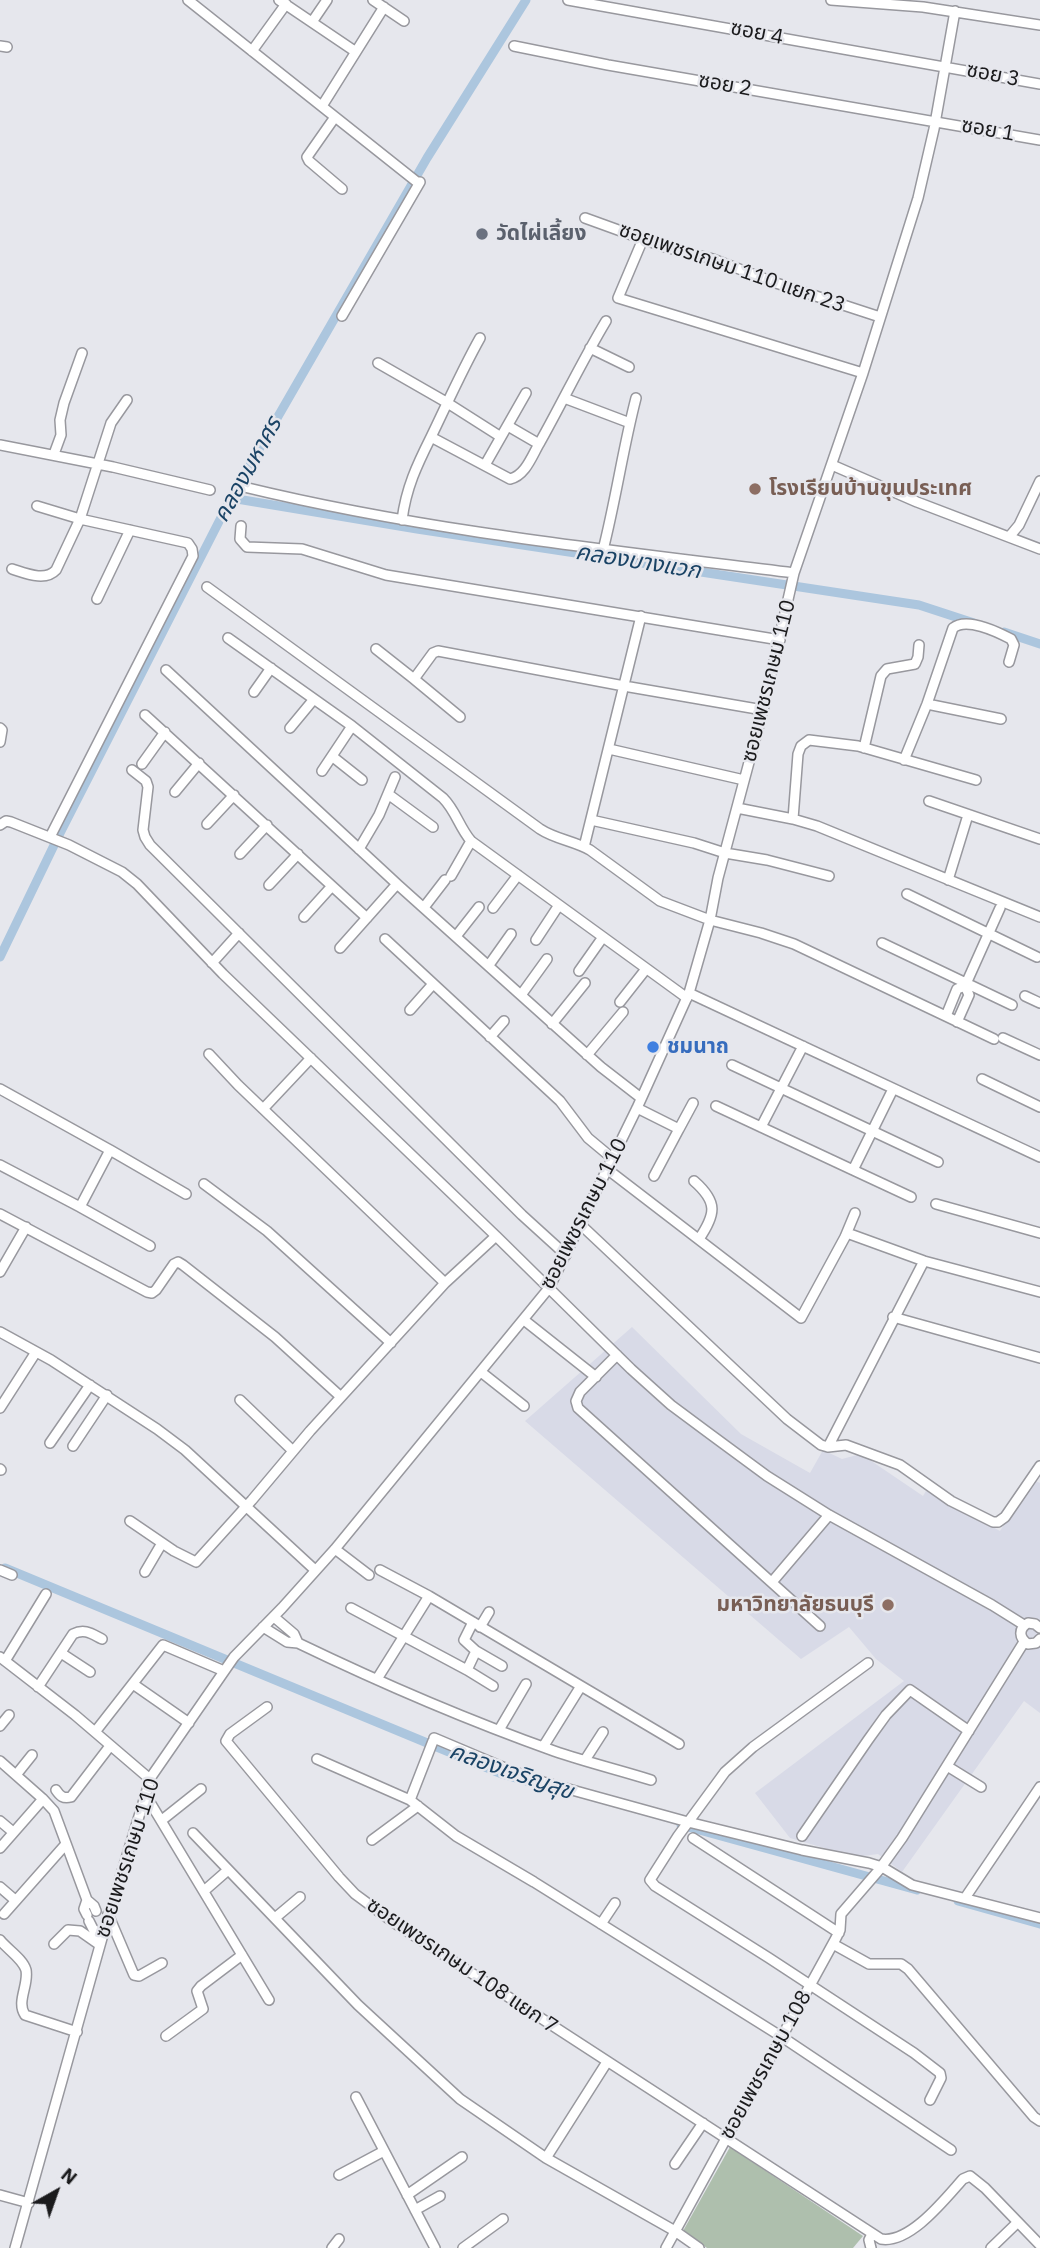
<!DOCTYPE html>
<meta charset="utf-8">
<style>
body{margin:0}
#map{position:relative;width:1040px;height:2248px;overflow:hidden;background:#e6e7ed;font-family:"IBM Plex Sans",sans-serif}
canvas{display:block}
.north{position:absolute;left:21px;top:2157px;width:70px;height:70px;-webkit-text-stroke:5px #e6e7ed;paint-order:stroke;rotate:40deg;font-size:19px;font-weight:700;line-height:28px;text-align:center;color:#1b1b1d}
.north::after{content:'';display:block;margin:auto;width:24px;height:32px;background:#1b1b1d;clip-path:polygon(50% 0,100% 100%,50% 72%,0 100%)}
</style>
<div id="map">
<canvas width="1040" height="2248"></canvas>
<div class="north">N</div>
</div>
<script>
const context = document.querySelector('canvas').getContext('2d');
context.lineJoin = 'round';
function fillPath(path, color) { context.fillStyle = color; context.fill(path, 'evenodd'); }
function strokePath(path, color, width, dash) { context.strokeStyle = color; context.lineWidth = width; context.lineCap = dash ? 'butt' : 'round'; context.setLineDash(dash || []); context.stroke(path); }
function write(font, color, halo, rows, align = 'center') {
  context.font = font + ' "IBM Plex Sans","Noto Sans Thai",sans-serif'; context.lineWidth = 5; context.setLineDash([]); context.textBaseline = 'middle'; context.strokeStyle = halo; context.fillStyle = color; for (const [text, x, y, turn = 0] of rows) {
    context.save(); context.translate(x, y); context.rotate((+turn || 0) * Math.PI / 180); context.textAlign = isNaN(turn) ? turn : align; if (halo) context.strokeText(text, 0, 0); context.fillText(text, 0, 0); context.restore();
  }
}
fillPath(new Path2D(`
 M 632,1327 L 741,1434 L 810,1473 L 823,1450 L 842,1459 L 861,1454 L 923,1496 L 926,1491 L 1000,1531 L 1033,1480 L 1040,1483 L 1040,1713 L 1024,1701 L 902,1872 L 878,1854 L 855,1857 L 790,1838 L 755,1793 L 904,1681 L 876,1659 L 849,1627 L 801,1659 L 525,1421 Z`), '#d8dae7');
fillPath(new Path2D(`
 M 730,2147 L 863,2236 L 853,2248 L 707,2248 L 683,2231 Z`), '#aebfad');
strokePath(new Path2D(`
 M 231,498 L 417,529 L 919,605 L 974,623
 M 1004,632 L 1040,644
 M 0,957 L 58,837 L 231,498 L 427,158 L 526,0
 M 5,1568 L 502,1774 L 540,1785
 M 681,1825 L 917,1890
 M 958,1901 L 1040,1924`), '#acc6de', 9);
const street = new Path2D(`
 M 188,0 L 417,182 L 420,182 L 342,316
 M 279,0 L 356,52
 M 373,0 L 404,21
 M 568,0 L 1040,84
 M 831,0 L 923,7 L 1040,25
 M 312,22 L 327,0
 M 0,46 L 7,47
 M 514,46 L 608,65 L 1040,140
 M 252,51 L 286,4
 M 322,106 L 384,7
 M 335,117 L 307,157 L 309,161 L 342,189
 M 585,218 L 665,247 L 713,259 L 776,283 L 880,317
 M 643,239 L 618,298 L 863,373
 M 590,348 L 629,367
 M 378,363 L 446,402 L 501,437
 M 564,398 L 630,423
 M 508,426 L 539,444 C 562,403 582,361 606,321
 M 431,437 L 510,479 C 525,476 532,456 539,444
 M 0,445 L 113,467 L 210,490
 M 54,454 L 61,435 L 60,420 L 64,403 L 82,353
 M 485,465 L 526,393
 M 832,465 L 917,502 L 1040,549
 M 244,487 C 425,531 610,550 794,573
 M 37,506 L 80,519 L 188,543 L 192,549 L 193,556 L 50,837
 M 402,520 C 406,488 417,465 431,437 C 447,404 462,370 480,338
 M 241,526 L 240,539 L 247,547 L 302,549 L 386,575 L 780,640
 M 1009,537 L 1019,525 L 1040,481
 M 603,550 C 616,499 623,448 636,398
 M 12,569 C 25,573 45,582 56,570 L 80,519 L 111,423 L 127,400
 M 207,587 L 540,829 C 555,839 574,841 590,850 L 660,901 L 710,920 L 761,933 L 794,944 L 994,1039
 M 97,599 L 130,530
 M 228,638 L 352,726 L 443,798 C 456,811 459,827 471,841 L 687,998
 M 376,649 L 414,679 L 433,653 L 438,651 L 624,686 L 763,710
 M 166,670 L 397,884
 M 414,679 L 460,717
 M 254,692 L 271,668
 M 927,704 L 1001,719
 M 145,715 L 367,918
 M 0,728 L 2,730 L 0,742
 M 290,728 L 314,699
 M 864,748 L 881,676 L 887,669 L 915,664 L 918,657 L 919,645
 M 609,749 L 744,780
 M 333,757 L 362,780
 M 904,760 L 927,704 L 953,628 C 966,617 996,631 1011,639 L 1014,645 L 1009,662
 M 142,764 L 165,732
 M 132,770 L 146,781 L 148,787 L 143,830 L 145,837 L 150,845 L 522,1215 L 566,1255
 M 322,771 L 352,726
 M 175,792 L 199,763
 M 388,794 L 433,827
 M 929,801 L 1040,839
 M 737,808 L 793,819 L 817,826 L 1040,917
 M 793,819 L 798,754 L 801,746 L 809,740 L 858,746 L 976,780
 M 591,820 L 694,843 L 725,853 L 767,860 L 829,876
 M 207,824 L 234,795
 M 0,825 L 6,821 L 11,822 L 69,845 L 122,872 L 137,884 L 223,974 L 496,1236
 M 584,847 L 641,616
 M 359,849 L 379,815 L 395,777
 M 240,854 L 267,825
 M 451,876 L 471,841
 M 948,880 L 968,815
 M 269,885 L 298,854
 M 907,894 L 1037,957
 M 425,906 L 445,880
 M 493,908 L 518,875
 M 304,917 L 332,886
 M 457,935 L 479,907
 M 385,939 L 560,1101 L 588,1138 L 612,1158
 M 536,940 L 559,905
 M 882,943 L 1012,1005
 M 340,948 L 397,884 L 601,1067 L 641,1098
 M 212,963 L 239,933
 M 489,965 L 511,934
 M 579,971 L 603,937
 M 965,986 L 1000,908
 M 689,993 L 1040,1157
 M 521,995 L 547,959
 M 1025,996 L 1040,1003
 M 620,1002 L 646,969
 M 410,1010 L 433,984
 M 946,1016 L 957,989 L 965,986 L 969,995 L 957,1022
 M 552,1024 L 585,983
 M 490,1037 L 504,1021
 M 1003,1038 L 1040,1055
 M 209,1054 L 238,1085 L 445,1283
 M 587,1055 L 623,1012
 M 732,1065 L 938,1162
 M 982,1079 L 1040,1107
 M 0,1089 L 110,1150 L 80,1207 L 0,1165
 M 893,1089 L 853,1170 L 911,1197
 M 716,1106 L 853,1170
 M 637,1108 L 679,1129 L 693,1103
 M 263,1109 L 311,1058
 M 761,1127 L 803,1046
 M 110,1150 L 186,1194
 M 607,1169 L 801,1318 L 845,1237 L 855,1213
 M 654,1176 L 679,1129
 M 694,1181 C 718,1202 716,1214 699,1239
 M 204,1184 L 267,1231 L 391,1343
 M 936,1204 L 1040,1233
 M 80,1207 L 150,1246
 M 0,1214 L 147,1292 L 152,1293 L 156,1290 L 174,1264 L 178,1262 L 183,1265 L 275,1337 L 341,1397
 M 580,1224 L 787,1419 L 821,1445 L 828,1447 L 846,1445 L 900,1465 L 951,1501 L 993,1522 L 998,1522 L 1005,1517 L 1040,1466
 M 847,1233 L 924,1261 L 1040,1292
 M 0,1272 L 26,1227
 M 893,1317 L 1040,1358
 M 524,1320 L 596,1377
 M 0,1332 L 51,1360 L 157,1429 L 185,1450 L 315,1570
 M 617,1355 L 580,1392 L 576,1401 L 578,1408 L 820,1626
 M 481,1372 L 524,1406
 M 240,1400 L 293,1451
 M 0,1408 L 36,1352
 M 50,1443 L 90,1385
 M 73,1446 L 107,1395
 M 828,1447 L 924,1261
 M 0,1469 L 1,1470
 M 130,1521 L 174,1551 L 196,1562 L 252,1500 L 310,1431 L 445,1283 L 496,1236 L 631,1369 L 671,1405 L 710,1434 L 767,1476 L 829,1515 L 992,1605 L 1024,1625
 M 335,1549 L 369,1575
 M 0,1570 L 12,1575
 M 380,1570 L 429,1596 L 679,1744
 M 145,1572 L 162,1543
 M 772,1582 L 829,1515
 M 351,1608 L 467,1670 L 476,1651 L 464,1640 L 473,1622
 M 263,1627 L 287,1642 L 298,1643 L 294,1634 L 274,1617
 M 480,1627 L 489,1612
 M 1040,1628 L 1035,1624 L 1028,1623 C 1018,1629 1019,1638 1028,1644 L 1036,1643 L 1040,1639
 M 298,1643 C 381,1683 467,1720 554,1751 C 586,1762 619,1770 651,1780
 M 476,1651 L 502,1666
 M 61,1653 L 90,1672
 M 0,1657 L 75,1715 L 151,1780
 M 5,1661 L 46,1594
 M 868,1663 L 753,1747 L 725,1772 L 678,1836 L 650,1880 L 655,1886 L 769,1958 L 914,2053 L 940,2073 L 941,2078 L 930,2100
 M 467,1670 L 493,1686
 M 377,1679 L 429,1596
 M 133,1684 L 189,1723
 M 38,1687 L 73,1634 C 85,1628 92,1634 102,1639
 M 267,1707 L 230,1734 L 226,1741 L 339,1877 L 355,1894 L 393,1922 L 881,2239 C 910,2244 945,2199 963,2179 L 970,2176 L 985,2188 L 1040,2245
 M 0,1726 L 9,1715
 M 499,1730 L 526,1684
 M 95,1732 L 163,1645 L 224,1671
 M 434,1738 L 512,1771 L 543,1782 L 688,1822 L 802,1850 L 869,1863 L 882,1867 L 912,1885 L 1040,1918
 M 543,1747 L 581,1686
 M 317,1759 L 410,1800 L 456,1836 L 534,1882 L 782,2037 L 951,2150
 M 585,1760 L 603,1732
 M 0,1761 L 43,1799 L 54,1811 L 87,1900 L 94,1906 L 96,1911
 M 947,1766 L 981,1787
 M 16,1775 L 32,1755
 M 56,1790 C 60,1796 63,1799 71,1797 L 110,1746
 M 145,1794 L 269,2000
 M 410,1800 L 433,1741
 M 162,1820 L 201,1789
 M 0,1821 L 13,1832
 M 193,1833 L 358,2005 L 460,2099 L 546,2158 L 675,2231 L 699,2248
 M 802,1836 L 868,1740 L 886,1715 L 910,1690 L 969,1731
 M 693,1838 L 839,1933
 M 372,1840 L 418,1806
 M 0,1848 L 43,1799
 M 0,1887 L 15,1900
 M 204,1891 L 228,1870
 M 965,1898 L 1040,1787
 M 87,1900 L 84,1909 L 87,1915
 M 4,1914 L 66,1844
 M 108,1914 L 134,1975 L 139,1976 L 162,1963
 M 275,1918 L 300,1897
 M 89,1921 L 93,1929 L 103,1936
 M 601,1924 L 615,1903
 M 0,1940 C 7,1949 23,1959 26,1970 C 29,1985 16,2002 25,2015 L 77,2032
 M 54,1944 L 68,1930 L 80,1931 L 100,1945
 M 833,1944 L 869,1964 L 901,1964 L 908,1969 L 1034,2117 L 1040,2121
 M 166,2036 L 203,2009 L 197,1991 L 201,1986 L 242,1955
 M 356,2097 L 435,2248
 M 546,2158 L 607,2062
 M 675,2164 L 703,2123
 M 339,2175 L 384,2151
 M 0,2195 L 29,2203
 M 407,2195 L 462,2157
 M 415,2210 L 440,2196
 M 15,2248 L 106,1924 L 151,1777 L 234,1657 L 282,1608 L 335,1549 L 549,1288 L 637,1108 L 689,993 L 710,920 L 718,878 L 763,710 L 794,573 L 863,373 L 918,198 L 934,129 L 955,11
 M 332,2248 L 339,2239
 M 463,2248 L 503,2219
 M 666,2248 L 836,1938 L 840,1930 L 841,1914 L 879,1870 L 902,1838 L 1024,1642
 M 871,2248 L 869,2240 L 872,2234
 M 991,2248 L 1018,2222`);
strokePath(street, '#98989e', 12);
strokePath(street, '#fff', 9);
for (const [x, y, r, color] of [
 [482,234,7,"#6b7280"],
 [755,489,7,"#8d6e63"],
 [653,1047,7,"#3f7fe0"],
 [888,1605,7,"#8d6e63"]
]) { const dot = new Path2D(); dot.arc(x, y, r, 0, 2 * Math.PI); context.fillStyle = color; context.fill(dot); strokePath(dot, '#e6e7ed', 2.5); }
write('21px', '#1b1b1d', '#e6e7ed', [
 ["ซอย 4",757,33,11],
 ["ซอย 3",993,75,11],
 ["ซอย 2",725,85,10],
 ["ซอย 1",988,130,10],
 ["ซอยเพชรเกษม 110 แยก 23",732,268,19],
 ["ซอยเพชรเกษม 110",769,681,-76],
 ["ซอยเพชรเกษม 110",584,1214,-63],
 ["ซอยเพชรเกษม 110",128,1858,-72],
 ["ซอยเพชรเกษม 108 แยก 7",462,1966,34],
 ["ซอยเพชรเกษม 108",766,2065,-61]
]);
write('bold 21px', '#5b616d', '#e6e7ed', [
 ["วัดไผ่เลี้ยง",496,234]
], 'left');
write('bold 21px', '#785e54', '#e6e7ed', [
 ["โรงเรียนบ้านขุนประเทศ",769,489],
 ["มหาวิทยาลัยธนบุรี",874,1605,"right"]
], 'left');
write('bold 21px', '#366cbe', '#e6e7ed', [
 ["ชมนาถ",667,1047]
], 'left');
write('italic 23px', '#1a4365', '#e6e7ed', [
 ["คลองมหาศร",248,470,-61],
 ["คลองบางแวก",638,562,9],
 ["คลองเจริญสุข",511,1772,19]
]);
</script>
